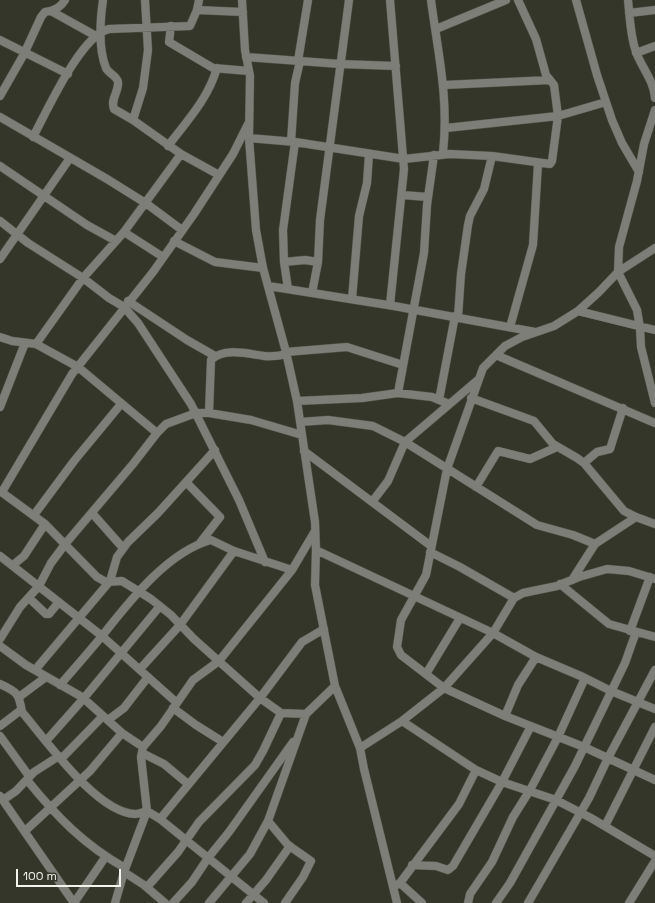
<!DOCTYPE html>
<style>
body{margin:0}
#map{position:relative;width:655px;height:903px;overflow:hidden;background:#34362a;font-family:"Space Grotesk",sans-serif}
canvas{display:block}
.scale{position:absolute;left:16px;top:869px;width:105px;height:18px;box-sizing:border-box;border:2px solid #f3f5ed;border-top:0;padding-left:5px;font-size:12px;line-height:14px;white-space:nowrap;color:#f3f5ed;-webkit-text-stroke:3px #34362a;paint-order:stroke}
</style>
<div id="map">
<canvas width="655" height="903"></canvas>
<div class="scale">100 m</div>
</div>
<script>
const context = document.querySelector('canvas').getContext('2d');
context.lineJoin = 'round';
function strokePath(path, color, width, dash) { context.strokeStyle = color; context.lineWidth = width; context.lineCap = dash ? 'butt' : 'round'; context.setLineDash(dash || []); context.stroke(path); }
const minor = new Path2D(`
 M 103,0 C 100,21 98,48 106,68 C 108,73 117,76 118,82 C 119,92 110,99 114,109 L 133,120 L 181,154 L 219,175
 M 242,0 L 245,50 L 250,76 L 249,138 L 256,230 L 263,268 L 286,352 L 297,401 L 315,522 L 316,550 L 315,585 L 335,686 L 360,748 L 364,769 L 397,903
 M 431,0 C 438,54 449,98 443,153
 M 576,0 L 597,75 L 612,120 L 622,143 L 639,172
 M 628,0 C 630,18 630,35 636,52 C 642,68 654,81 655,98
 M 197,10 L 243,12
 M 51,11 L 96,36
 M 629,13 L 655,10
 M 171,26 L 169,42 L 213,68 L 249,71
 M 436,29 L 506,0
 M 0,40 L 68,74
 M 636,53 L 655,46
 M 246,57 L 340,64 L 396,66
 M 298,61 L 308,0
 M 444,85 L 550,80
 M 0,96 L 24,54 L 41,17 L 45,12 C 54,11 61,7 65,0
 M 655,110 L 644,144 L 637,181 L 619,247 L 618,272 L 637,310 L 640,328 L 641,347 L 655,403
 M 0,117 L 107,179 L 147,204 L 182,230
 M 133,120 L 143,88 L 148,50 L 145,0
 M 446,128 L 558,116 L 606,102
 M 33,137 C 47,111 81,35 109,29 L 190,26 L 197,10 L 199,0
 M 249,138 L 295,142 L 404,159 L 450,154 L 492,156 L 550,164 L 552,161 L 558,116 L 554,85 L 546,75 L 536,39 L 518,0
 M 291,142 L 295,83 L 300,61
 M 168,146 C 187,121 208,99 217,68
 M 0,166 L 87,225 L 116,241
 M 402,195 L 428,197
 M 0,221 L 28,243 L 83,278 L 109,298 L 124,307 L 138,323 L 191,404 L 239,500 L 265,562
 M 124,232 L 163,257
 M 174,241 L 215,262 L 263,268
 M 655,248 L 618,272 L 599,292 L 578,311 L 554,326 L 522,337 L 505,346 L 483,368 L 447,469 L 426,575 L 401,620 L 397,647 L 401,655 L 444,688 L 505,716 L 584,747 L 655,780
 M 0,259 L 70,158
 M 284,262 L 305,260 L 318,262
 M 268,286 L 394,306 L 535,332
 M 288,289 L 284,262 L 283,230 L 295,142
 M 312,293 L 318,262 L 320,220 L 349,0
 M 352,299 L 359,216 L 367,183 L 369,154
 M 128,301 L 187,340 L 215,356
 M 390,305 L 404,169 L 390,0
 M 578,311 L 655,330
 M 458,317 L 461,274 L 468,225 L 470,216 L 484,189 L 492,156
 M 510,327 L 533,245 L 538,164
 M 0,337 L 12,341 L 36,344 L 78,367 L 157,433
 M 36,344 L 83,278 L 124,232 L 181,154
 M 286,352 L 347,347 L 403,365
 M 496,355 L 655,423
 M 398,393 L 424,253 L 427,205 L 434,155
 M 471,398 L 534,421 L 553,444 L 577,458 L 584,463 L 624,511 L 636,517 L 655,524
 M 439,400 L 455,316
 M 297,401 L 362,398 L 398,393 L 432,397 L 449,404
 M 0,407 L 25,343
 M 209,413 L 211,360 C 225,347 248,354 264,356 C 272,357 279,356 287,354
 M 300,422 L 328,420 L 373,426 L 405,442 L 537,525 L 573,535 L 595,544
 M 304,451 L 431,546
 M 584,463 L 597,452 L 610,449 L 623,408
 M 186,482 L 220,517 L 200,543
 M 476,487 L 498,451 L 530,459 L 557,447
 M 0,491 L 45,524 L 97,577 L 106,582 L 122,581 L 151,599 L 171,615 L 194,639 L 260,698 L 281,713 L 306,714 L 335,686
 M 2,492 L 72,374 L 153,272 L 194,214 L 233,154 L 248,124
 M 372,502 L 388,481 L 405,442 L 479,379
 M 92,513 L 123,548
 M 34,515 L 74,461 L 121,404
 M 316,550 L 493,633 L 536,657 L 583,677 L 611,691 L 655,709
 M 430,552 L 460,567 L 514,598
 M 0,556 L 102,636 L 177,703
 M 13,565 L 24,556 L 45,524
 M 572,580 L 595,544 L 636,517
 M 560,584 L 609,624 L 655,637
 M 29,598 L 46,614 L 49,614 L 59,602
 M 630,631 L 650,577
 M 0,639 L 20,607 L 39,586 L 51,563 L 66,543 L 133,464 L 157,433 L 166,424 L 196,413 L 209,413 L 251,420 L 302,435
 M 0,646 L 26,665 L 82,697 L 122,733 L 143,747
 M 140,669 L 180,625 L 234,551
 M 35,670 L 110,581 L 117,557 L 128,542 L 158,513 L 215,450
 M 426,674 L 460,618
 M 0,684 C 18,692 19,694 22,712 C 46,740 97,813 135,814 C 139,814 143,812 147,811 L 160,819 L 264,903
 M 60,685 C 74,669 88,653 102,636 C 129,602 167,552 211,540 L 234,551 L 292,570
 M 19,697 L 46,677
 M 173,708 L 196,725 L 223,742
 M 505,716 L 518,685 L 536,657
 M 108,720 L 124,708 L 148,677
 M 402,721 L 476,770 L 502,782 L 556,800 L 591,818 L 655,856
 M 0,726 L 21,710
 M 0,736 L 29,776
 M 46,741 L 84,698 L 160,606
 M 360,748 L 402,721 L 444,688 L 493,633 L 514,598 L 523,593 L 557,586 L 579,577 L 607,569 L 629,571 L 655,579
 M 142,753 L 164,764 L 188,784
 M 61,759 L 103,716
 M 27,780 C 57,817 83,844 125,868
 M 0,796 L 74,903
 M 3,800 L 16,791 L 34,772 L 59,756
 M 160,819 L 260,698 L 302,642 L 324,629
 M 268,821 L 288,845 L 311,861 L 303,877 L 285,903
 M 605,826 L 655,727
 M 25,831 L 90,771 L 122,733
 M 412,865 L 436,866 L 448,870 L 453,866 L 502,782 L 531,726
 M 124,872 L 144,885 L 165,903
 M 400,883 L 422,903
 M 147,887 L 178,852 L 199,822 L 255,765 L 263,751 L 281,713
 M 393,887 L 400,883 L 459,804 L 476,770
 M 74,903 L 106,856
 M 115,903 L 124,872 L 147,811 L 141,757 L 143,747 L 161,726 L 193,680 L 219,661 L 292,570 L 315,531
 M 173,903 L 192,882 L 208,858 L 229,832 L 293,742
 M 209,903 L 250,854 L 268,821 L 306,714
 M 246,903 L 266,880 L 290,846
 M 468,903 L 470,894 L 492,862 L 513,817 L 530,790 L 558,737 L 585,678
 M 496,903 L 510,883 L 575,766 L 625,663 L 636,632
 M 528,903 L 589,798 L 608,758 L 655,670
 M 629,903 L 655,861`);
strokePath(minor, '#535549', 9);
strokePath(minor, '#7c7e77', 8);
</script>
